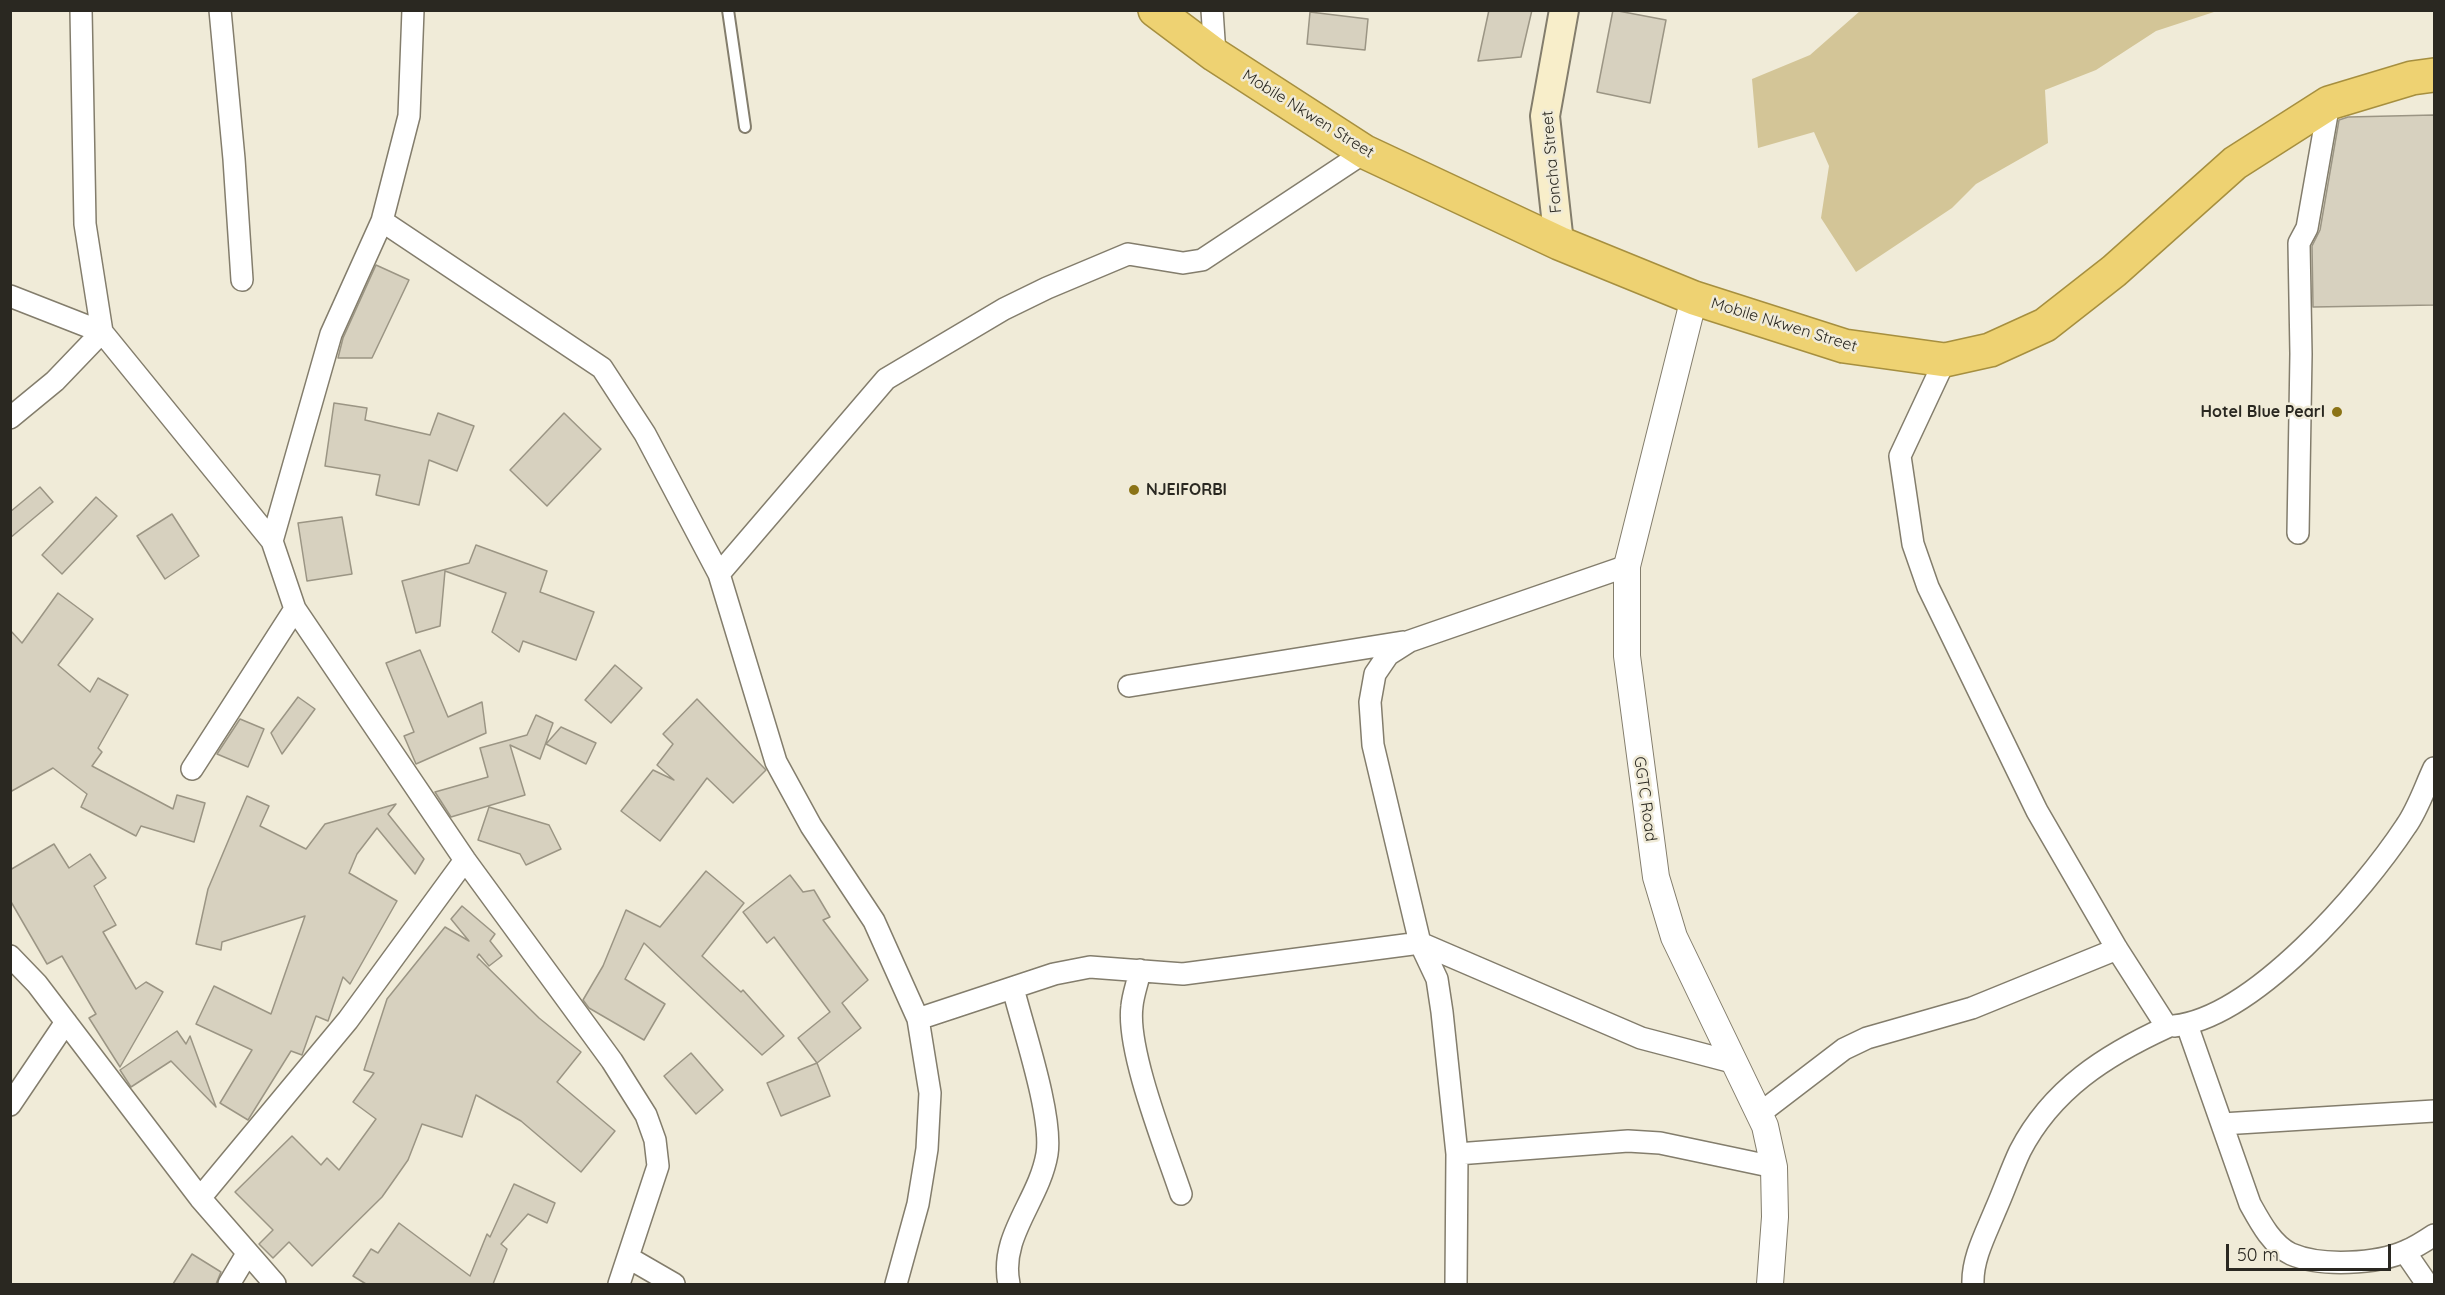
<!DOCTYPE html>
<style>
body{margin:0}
#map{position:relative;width:2445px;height:1295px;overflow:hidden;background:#f0ebd8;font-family:Quicksand,sans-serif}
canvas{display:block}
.frame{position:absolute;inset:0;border:12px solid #2a2821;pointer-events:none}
.scale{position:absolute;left:2226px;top:1244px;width:165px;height:27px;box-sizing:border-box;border:3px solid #2a2821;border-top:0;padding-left:8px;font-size:18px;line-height:21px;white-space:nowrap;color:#2a2821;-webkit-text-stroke:4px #f0ebd8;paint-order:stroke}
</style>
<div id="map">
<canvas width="2445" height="1295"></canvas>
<div class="frame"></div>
<div class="scale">50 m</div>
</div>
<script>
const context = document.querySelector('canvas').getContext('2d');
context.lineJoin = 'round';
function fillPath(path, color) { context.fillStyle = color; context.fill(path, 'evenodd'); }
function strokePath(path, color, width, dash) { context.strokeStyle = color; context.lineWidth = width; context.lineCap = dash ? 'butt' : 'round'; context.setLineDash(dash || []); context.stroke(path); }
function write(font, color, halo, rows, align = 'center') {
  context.font = font + ' Quicksand,sans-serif'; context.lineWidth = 5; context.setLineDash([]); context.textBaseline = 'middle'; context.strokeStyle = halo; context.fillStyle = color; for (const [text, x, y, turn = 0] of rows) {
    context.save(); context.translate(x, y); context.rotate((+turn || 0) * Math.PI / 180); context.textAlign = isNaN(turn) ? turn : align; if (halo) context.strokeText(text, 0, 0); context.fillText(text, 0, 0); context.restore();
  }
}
fillPath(new Path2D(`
 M 1860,11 L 1860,10 L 2217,11 L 2156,31 L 2096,70 L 2045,90 L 2048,143 L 1976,184 L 1952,208 L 1856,272 L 1821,218 L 1829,166 L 1814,132 L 1758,148 L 1752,79 L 1810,55 Z`), '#d3c597');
const building = new Path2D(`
 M 1489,10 L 1532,10 L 1521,57 L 1478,61 Z
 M 1613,10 L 1666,20 L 1650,103 L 1597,92 Z
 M 1310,12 L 1368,19 L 1365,50 L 1307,44 Z
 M 2434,115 L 2434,305 L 2313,307 L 2312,246 L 2320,230 L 2339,120 L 2348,117 Z
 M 376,265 L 409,280 L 372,358 L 338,358 L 343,338 Z
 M 334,403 L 367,408 L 365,420 L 430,435 L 438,413 L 474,426 L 457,471 L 429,460 L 419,505 L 376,495 L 380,475 L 325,466 Z
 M 564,413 L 601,449 L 547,506 L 510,470 Z
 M 40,487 L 53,502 L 10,538 L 10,512 Z
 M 96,497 L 117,516 L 62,574 L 42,555 Z
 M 172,514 L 199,556 L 165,579 L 137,536 Z
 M 342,517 L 352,574 L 307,581 L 298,523 Z
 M 476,545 L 547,571 L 540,592 L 594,612 L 576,660 L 523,641 L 519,652 L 492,632 L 506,593 L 445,571 L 440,626 L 416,633 L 402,581 L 469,563 Z
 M 58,593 L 93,619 L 58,665 L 90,692 L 98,678 L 128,695 L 98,748 L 102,752 L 92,766 L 173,809 L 177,795 L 205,803 L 194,842 L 141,826 L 136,836 L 81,807 L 87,794 L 53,768 L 10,792 L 10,630 L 22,643 Z
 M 420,650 L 448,717 L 482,702 L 486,733 L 416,764 L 404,736 L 414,732 L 386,663 Z
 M 615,665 L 642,688 L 611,723 L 585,700 Z
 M 298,697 L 315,709 L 282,754 L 271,733 Z
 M 697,699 L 766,770 L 733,803 L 707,778 L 660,841 L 621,811 L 653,770 L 674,780 L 657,765 L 673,744 L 663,734 Z
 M 536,715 L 553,723 L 540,759 L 510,745 L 525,795 L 451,817 L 435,792 L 488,777 L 480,748 L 527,735 Z
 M 240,719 L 264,729 L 248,767 L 217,754 Z
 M 561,727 L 596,743 L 586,764 L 546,744 Z
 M 247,796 L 269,806 L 260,826 L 306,849 L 325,824 L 396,804 L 388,814 L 424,859 L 415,874 L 377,828 L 357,854 L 349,873 L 397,901 L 350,984 L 343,977 L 328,1021 L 316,1016 L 302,1055 L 291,1051 L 248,1120 L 220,1103 L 252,1050 L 196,1024 L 214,986 L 271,1014 L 305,916 L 222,942 L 221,950 L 196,944 L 208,889 Z
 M 489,807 L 549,825 L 561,849 L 526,865 L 520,854 L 478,840 Z
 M 54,844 L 69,868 L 90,854 L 106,878 L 94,886 L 116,925 L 103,932 L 136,989 L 146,982 L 163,992 L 120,1067 L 89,1018 L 96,1014 L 62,956 L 47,964 L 10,900 L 10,870 Z
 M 706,871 L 744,903 L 702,956 L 741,992 L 743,990 L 784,1036 L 762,1055 L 644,943 L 625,979 L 665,1004 L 644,1040 L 589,1008 L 583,1000 L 603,966 L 626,910 L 660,927 Z
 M 790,875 L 803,892 L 814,890 L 830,917 L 823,920 L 868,980 L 842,1003 L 861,1028 L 817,1063 L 798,1038 L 830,1012 L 774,937 L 767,943 L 743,912 Z
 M 462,906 L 495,934 L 490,941 L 502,956 L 489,966 L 479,954 L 477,957 L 539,1018 L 581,1052 L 557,1082 L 615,1131 L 581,1172 L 521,1121 L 476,1095 L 462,1137 L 422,1124 L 408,1160 L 382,1197 L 312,1266 L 289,1242 L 273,1258 L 259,1244 L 273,1230 L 235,1192 L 292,1136 L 321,1165 L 327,1158 L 339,1170 L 376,1119 L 353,1102 L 374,1073 L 364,1070 L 387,999 L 445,927 L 469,941 L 451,919 Z
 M 177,1031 L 186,1044 L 190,1036 L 216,1107 L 171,1061 L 131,1087 L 120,1070 Z
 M 691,1053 L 723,1090 L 696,1114 L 664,1076 Z
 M 817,1063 L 830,1096 L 781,1116 L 767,1083 Z
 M 514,1184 L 555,1203 L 547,1223 L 528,1214 L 501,1244 L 507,1249 L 493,1284 L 366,1284 L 353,1276 L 371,1249 L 378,1253 L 399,1223 L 470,1276 L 487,1234 L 490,1237 Z
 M 192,1254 L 221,1272 L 216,1284 L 173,1284 Z`);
fillPath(building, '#d7d1bf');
strokePath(building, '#9b9584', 1.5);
const service = new Path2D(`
 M 728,10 L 745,127`);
const minor = new Path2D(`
 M 220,10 L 234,159 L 242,280
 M 1212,10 L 1215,55
 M 382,221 L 602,368 L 645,434 L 719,574 L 776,762 L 811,826 L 874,921 L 918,1019 L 930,1093 L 927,1149 L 918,1204 L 896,1284
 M 10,296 L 102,332 L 272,541 L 295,609 L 465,860 L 612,1061 L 646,1115 L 655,1140 L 658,1166 L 619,1284
 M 1945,360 L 1900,456 L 1913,544 L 1928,587 L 2037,811 L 2117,949 L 2167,1027 C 2106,1055 2052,1089 2020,1151 C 2011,1170 2004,1191 1995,1211 C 1986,1233 1972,1259 1973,1284
 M 10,418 L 55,381 L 102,332 L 85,224 L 81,10
 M 2298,533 L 2301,354 L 2299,243 L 2307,228 L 2329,103
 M 272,541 L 331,334 L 382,221 L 409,116 L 413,10
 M 719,574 L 886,379 L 1004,309 L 1047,288 L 1128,254 L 1183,263 L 1202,260 L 1365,152
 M 1129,686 L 1403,642
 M 192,769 L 295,609
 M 10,956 L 37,984 L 200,1198 L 275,1284
 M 1140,970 C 1138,982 1133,994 1132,1006 C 1126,1050 1166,1149 1181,1194
 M 918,1019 L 1054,974 L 1090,967 L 1183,974 L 1420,943 L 1641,1038 L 1736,1063
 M 2187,1025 L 2250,1204 C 2260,1222 2272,1245 2291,1254 C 2321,1267 2377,1264 2406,1251 C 2416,1247 2425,1241 2434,1235
 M 2174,1026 C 2255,1017 2363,891 2406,826 C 2418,809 2425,787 2434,768
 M 10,1105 L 66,1022
 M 1759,1114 L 1844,1049 L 1867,1038 L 1972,1008 L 2117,949
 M 2222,1124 L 2434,1111
 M 1457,1154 L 1628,1141 L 1660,1143 L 1774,1167
 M 200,1198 L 348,1020 L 465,860
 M 2405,1252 L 2427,1284
 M 629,1258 L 674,1284
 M 229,1284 L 247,1254
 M 1009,1284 C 999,1236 1039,1201 1047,1154 C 1053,1116 1023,1028 1013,988
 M 1456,1284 L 1457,1154 L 1442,1012 L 1437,979 L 1420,943 L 1373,745 L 1370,702 L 1375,674 L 1388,655 L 1410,641 L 1627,566`);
const tertiary = new Path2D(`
 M 1694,298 L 1627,566 L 1627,656 L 1656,877 L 1674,937 L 1765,1126 L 1774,1167 L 1775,1217 L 1770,1284`);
const secondary = new Path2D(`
 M 1559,243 L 1545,116 L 1564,10`);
const trunk = new Path2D(`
 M 1155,10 L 1215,55 L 1365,152 L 1559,243 L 1694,298 L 1844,346 L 1945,360 L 1990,350 L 2045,325 L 2114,271 L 2235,163 L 2329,103 L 2412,78 L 2434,75`);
strokePath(service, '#837d6c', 14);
strokePath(minor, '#837d6c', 24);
strokePath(tertiary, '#837d6c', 28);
strokePath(secondary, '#837d6c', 32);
strokePath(trunk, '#a68f3f', 36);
strokePath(service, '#fff', 10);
strokePath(minor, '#fff', 21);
strokePath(tertiary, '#fff', 26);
strokePath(secondary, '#f8eeca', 28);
strokePath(trunk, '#eed272', 33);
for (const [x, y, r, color] of [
 [2337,412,6,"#8b7316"],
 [1134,490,6,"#8b7316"]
]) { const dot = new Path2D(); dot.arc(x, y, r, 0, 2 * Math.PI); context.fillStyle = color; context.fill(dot); strokePath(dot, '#f0ebd8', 2); }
write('16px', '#2a2821', '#f0ebd8', [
 ["Mobile Nkwen Street",1308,114,32],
 ["Foncha Street",1552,162,-95],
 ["Mobile Nkwen Street",1784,325,17],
 ["GGTC Road",1645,799,82]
]);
write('bold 16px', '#2a2821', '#f0ebd8', [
 ["Hotel Blue Pearl",2325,412],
 ["NJEIFORBI",1146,490,"left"]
], 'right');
</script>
